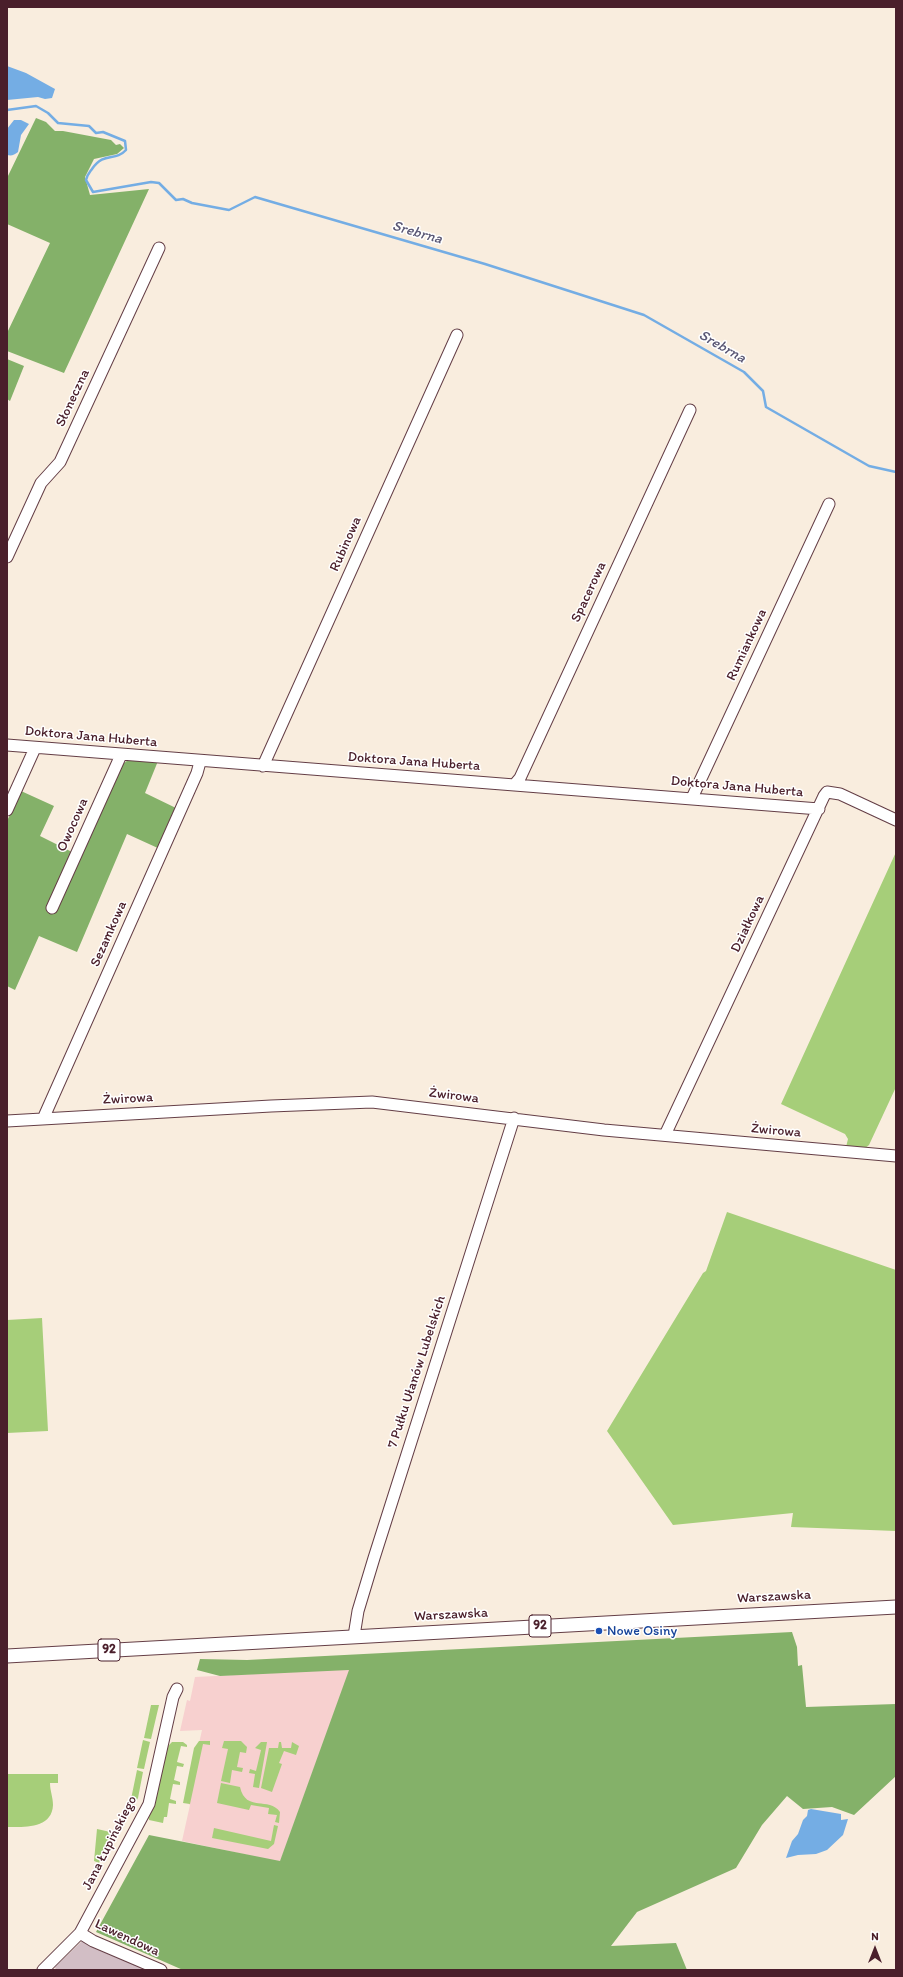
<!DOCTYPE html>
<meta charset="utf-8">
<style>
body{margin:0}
#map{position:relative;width:903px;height:1977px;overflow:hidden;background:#f9edde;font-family:Itim,sans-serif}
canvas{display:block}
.frame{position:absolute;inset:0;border:8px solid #4a1f2b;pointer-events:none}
.north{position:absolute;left:855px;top:1929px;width:40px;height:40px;-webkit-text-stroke:3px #fff;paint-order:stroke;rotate:0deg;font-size:11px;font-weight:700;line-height:16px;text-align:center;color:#4a1f2b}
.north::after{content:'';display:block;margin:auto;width:14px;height:18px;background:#4a1f2b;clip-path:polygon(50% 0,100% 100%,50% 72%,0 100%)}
</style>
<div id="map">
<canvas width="903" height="1977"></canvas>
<div class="frame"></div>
<div class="north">N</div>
</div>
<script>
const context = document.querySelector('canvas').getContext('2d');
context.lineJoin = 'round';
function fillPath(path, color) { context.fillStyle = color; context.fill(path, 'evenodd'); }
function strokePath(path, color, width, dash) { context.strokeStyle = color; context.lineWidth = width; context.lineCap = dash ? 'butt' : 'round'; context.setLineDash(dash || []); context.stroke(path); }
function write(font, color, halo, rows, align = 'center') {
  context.font = font + ' Itim,sans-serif'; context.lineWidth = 3; context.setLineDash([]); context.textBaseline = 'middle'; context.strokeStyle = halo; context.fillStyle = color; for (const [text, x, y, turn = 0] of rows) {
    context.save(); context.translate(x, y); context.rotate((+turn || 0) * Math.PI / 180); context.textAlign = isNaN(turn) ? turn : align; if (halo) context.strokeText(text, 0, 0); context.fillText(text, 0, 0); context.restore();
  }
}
fillPath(new Path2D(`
 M 350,1669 L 280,1862 L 182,1841 L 190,1805 L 186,1802 L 202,1730 L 180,1731 L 187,1700 L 190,1701 L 195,1677 Z`), '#f7d0cf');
fillPath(new Path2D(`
 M 82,1941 L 89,1946 L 146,1970 L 56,1970 L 55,1967 Z`), '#d2bec5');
fillPath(new Path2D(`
 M 896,852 L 896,1087 L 869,1145 L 864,1149 L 846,1147 L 848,1139 L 845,1134 L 781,1104 Z
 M 727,1212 L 896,1270 L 896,1531 L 791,1527 L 793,1513 L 673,1525 L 607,1431 L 703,1273 L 706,1271 Z
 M 42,1318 L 48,1431 L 7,1433 L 7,1320 Z
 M 151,1705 L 159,1705 L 151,1739 L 144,1738 Z
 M 143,1740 L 150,1742 L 144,1769 L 137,1768 Z
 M 199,1741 L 210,1741 L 210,1745 L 203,1744 L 190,1804 L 183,1803 L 194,1748 Z
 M 224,1741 L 241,1741 L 247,1747 L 246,1753 L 240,1752 L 237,1767 L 243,1768 L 242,1772 L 232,1770 L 230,1783 L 221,1781 L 228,1749 L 222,1748 Z
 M 172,1742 L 183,1742 L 187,1745 L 187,1747 L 181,1746 L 177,1762 L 184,1764 L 183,1767 L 177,1766 L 174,1780 L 180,1782 L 180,1785 L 173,1784 L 170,1799 L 176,1801 L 176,1804 L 169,1803 L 167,1817 L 164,1817 L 163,1823 L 149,1820 L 148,1816 L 153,1809 L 166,1748 Z
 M 261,1742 L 267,1742 L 259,1788 L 253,1787 L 255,1774 L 249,1773 L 250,1769 L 256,1771 L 261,1750 L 255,1748 Z
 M 279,1742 L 281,1742 L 282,1748 L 291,1748 L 292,1742 L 299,1746 L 296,1755 L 284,1751 L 279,1763 L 282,1764 L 272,1792 L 261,1788 L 269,1748 L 278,1748 Z
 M 137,1770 L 143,1772 L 138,1798 L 134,1805 L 130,1804 Z
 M 7,1774 L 58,1774 L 58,1783 L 50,1783 C 50,1791 53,1797 53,1805 C 52,1829 24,1827 7,1827 Z
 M 221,1783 L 240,1787 C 246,1813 269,1796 280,1812 L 279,1823 L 275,1822 L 277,1815 L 268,1814 L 269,1808 L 251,1805 L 249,1810 L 217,1803 Z
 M 274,1825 L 278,1826 L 274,1844 L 268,1849 L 212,1838 L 214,1828 L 271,1841 Z
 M 97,1829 L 115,1833 L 99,1863 L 94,1861 Z`), '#a6ce79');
fillPath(new Path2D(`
 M 36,118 L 46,122 L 55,131 L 63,131 L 111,140 L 116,145 L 120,144 L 124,148 L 117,154 L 94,159 L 85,177 L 90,195 L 149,189 L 64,373 L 7,351 L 7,333 L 50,243 L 7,224 L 7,178 Z
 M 7,359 L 24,366 L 10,401 L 7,399 Z
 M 128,760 L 158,761 L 145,793 L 178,809 L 160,849 L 127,834 L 77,952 L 39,936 L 15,990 L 7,986 L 7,821 L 21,791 L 54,806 L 40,836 L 72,852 L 46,908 L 55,913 L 123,764 Z
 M 792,1632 L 797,1647 L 798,1666 L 802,1665 L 806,1707 L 896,1704 L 896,1776 L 854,1815 L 832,1807 L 803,1809 L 787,1796 L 762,1825 L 736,1868 L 637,1912 L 611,1946 L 676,1943 L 687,1970 L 183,1970 L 96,1932 L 149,1835 L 280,1861 L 349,1670 L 220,1676 L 197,1670 L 200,1659 L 247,1660 Z`), '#84b169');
fillPath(new Path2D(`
 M 7,66 L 26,73 L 55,89 L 52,98 L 45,99 L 38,97 L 7,100 Z
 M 14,120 L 21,120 L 29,124 L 21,135 L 18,152 C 14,155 12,156 7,155 L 7,129 Z
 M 811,1809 L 841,1814 L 841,1820 L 848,1819 L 843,1835 L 827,1850 L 816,1854 L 798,1855 L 786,1858 L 792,1841 L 798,1834 L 803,1820 L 807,1816 L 808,1810 Z`), '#74ade4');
strokePath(new Path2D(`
 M 7,110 L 36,106 L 48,113 L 58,123 L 89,126 L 96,133 L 103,132 L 125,141 L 126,150 C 115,162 104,151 92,169 C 89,173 87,175 86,180 L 93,192 L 151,182 L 159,183 L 176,200 L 183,199 L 192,203 L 229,210 L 255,197 L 485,264 L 644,315 L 744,372 L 763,391 L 766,407 L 869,466 L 896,472`), '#74ade4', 2.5);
const minor = new Path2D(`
 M 7,557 L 41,483 L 60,462 L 159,248
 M 7,745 L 819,809
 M 263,766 L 457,335
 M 514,785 L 520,778 L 690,410
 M 692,798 L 829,504
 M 7,810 L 35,748
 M 52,908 L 121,755
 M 43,1119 L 197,773 L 200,762
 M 7,1121 L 271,1106 L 372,1102 L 604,1130 L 896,1156
 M 665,1135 L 824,796 L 827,792 L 840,794 L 896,820
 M 354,1636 L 358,1611 L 374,1558 L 514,1118
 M 80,1933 L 93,1941 L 161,1970
 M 43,1970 L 80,1933 L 149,1804 L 173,1697 L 177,1689`);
const major = new Path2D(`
 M 7,1656 L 896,1607`);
strokePath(minor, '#643e46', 13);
strokePath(major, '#643e46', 15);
strokePath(minor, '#fff', 11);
strokePath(major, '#fff', 13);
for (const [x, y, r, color] of [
 [599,1631,4,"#1a4fb4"]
]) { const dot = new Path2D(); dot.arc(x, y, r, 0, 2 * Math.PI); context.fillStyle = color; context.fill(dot); strokePath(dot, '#fff', 1.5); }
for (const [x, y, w] of [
 [540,1626,22],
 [109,1650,22]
]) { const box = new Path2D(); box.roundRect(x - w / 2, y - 11, w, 22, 3); context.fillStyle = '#fff'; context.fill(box); strokePath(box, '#4a1f2b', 1); }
write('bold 13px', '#4a1f2b', null, [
 ["92",540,1626],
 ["92",109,1650]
]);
write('14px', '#4a1f2b', '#fff', [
 ["Słoneczna",73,398,-65],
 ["Rubinowa",346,544,-66],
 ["Spacerowa",589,592,-65],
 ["Rumiankowa",747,645,-65],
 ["Doktora Jana Huberta",91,737,5],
 ["Doktora Jana Huberta",414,762,4],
 ["Doktora Jana Huberta",737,787,5],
 ["Owocowa",73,825,-66],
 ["Działkowa",748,924,-65],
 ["Sezamkowa",109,934,-66],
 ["Żwirowa",454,1096,7],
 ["Żwirowa",128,1099,-3],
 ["Żwirowa",776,1131,5],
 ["7 Pułku Ułanów Lubelskich",417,1372,-72],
 ["Warszawska",774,1597,-3],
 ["Warszawska",451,1615,-3],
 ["Jana Łupińskiego",110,1843,-63],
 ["Lawendowa",127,1938,25]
]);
write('14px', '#164399', '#fff', [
 ["Nowe Osiny",607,1631]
], 'left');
write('italic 15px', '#5b5875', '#fff', [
 ["Srebrna",417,233,16],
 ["Srebrna",722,347,30]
]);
</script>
